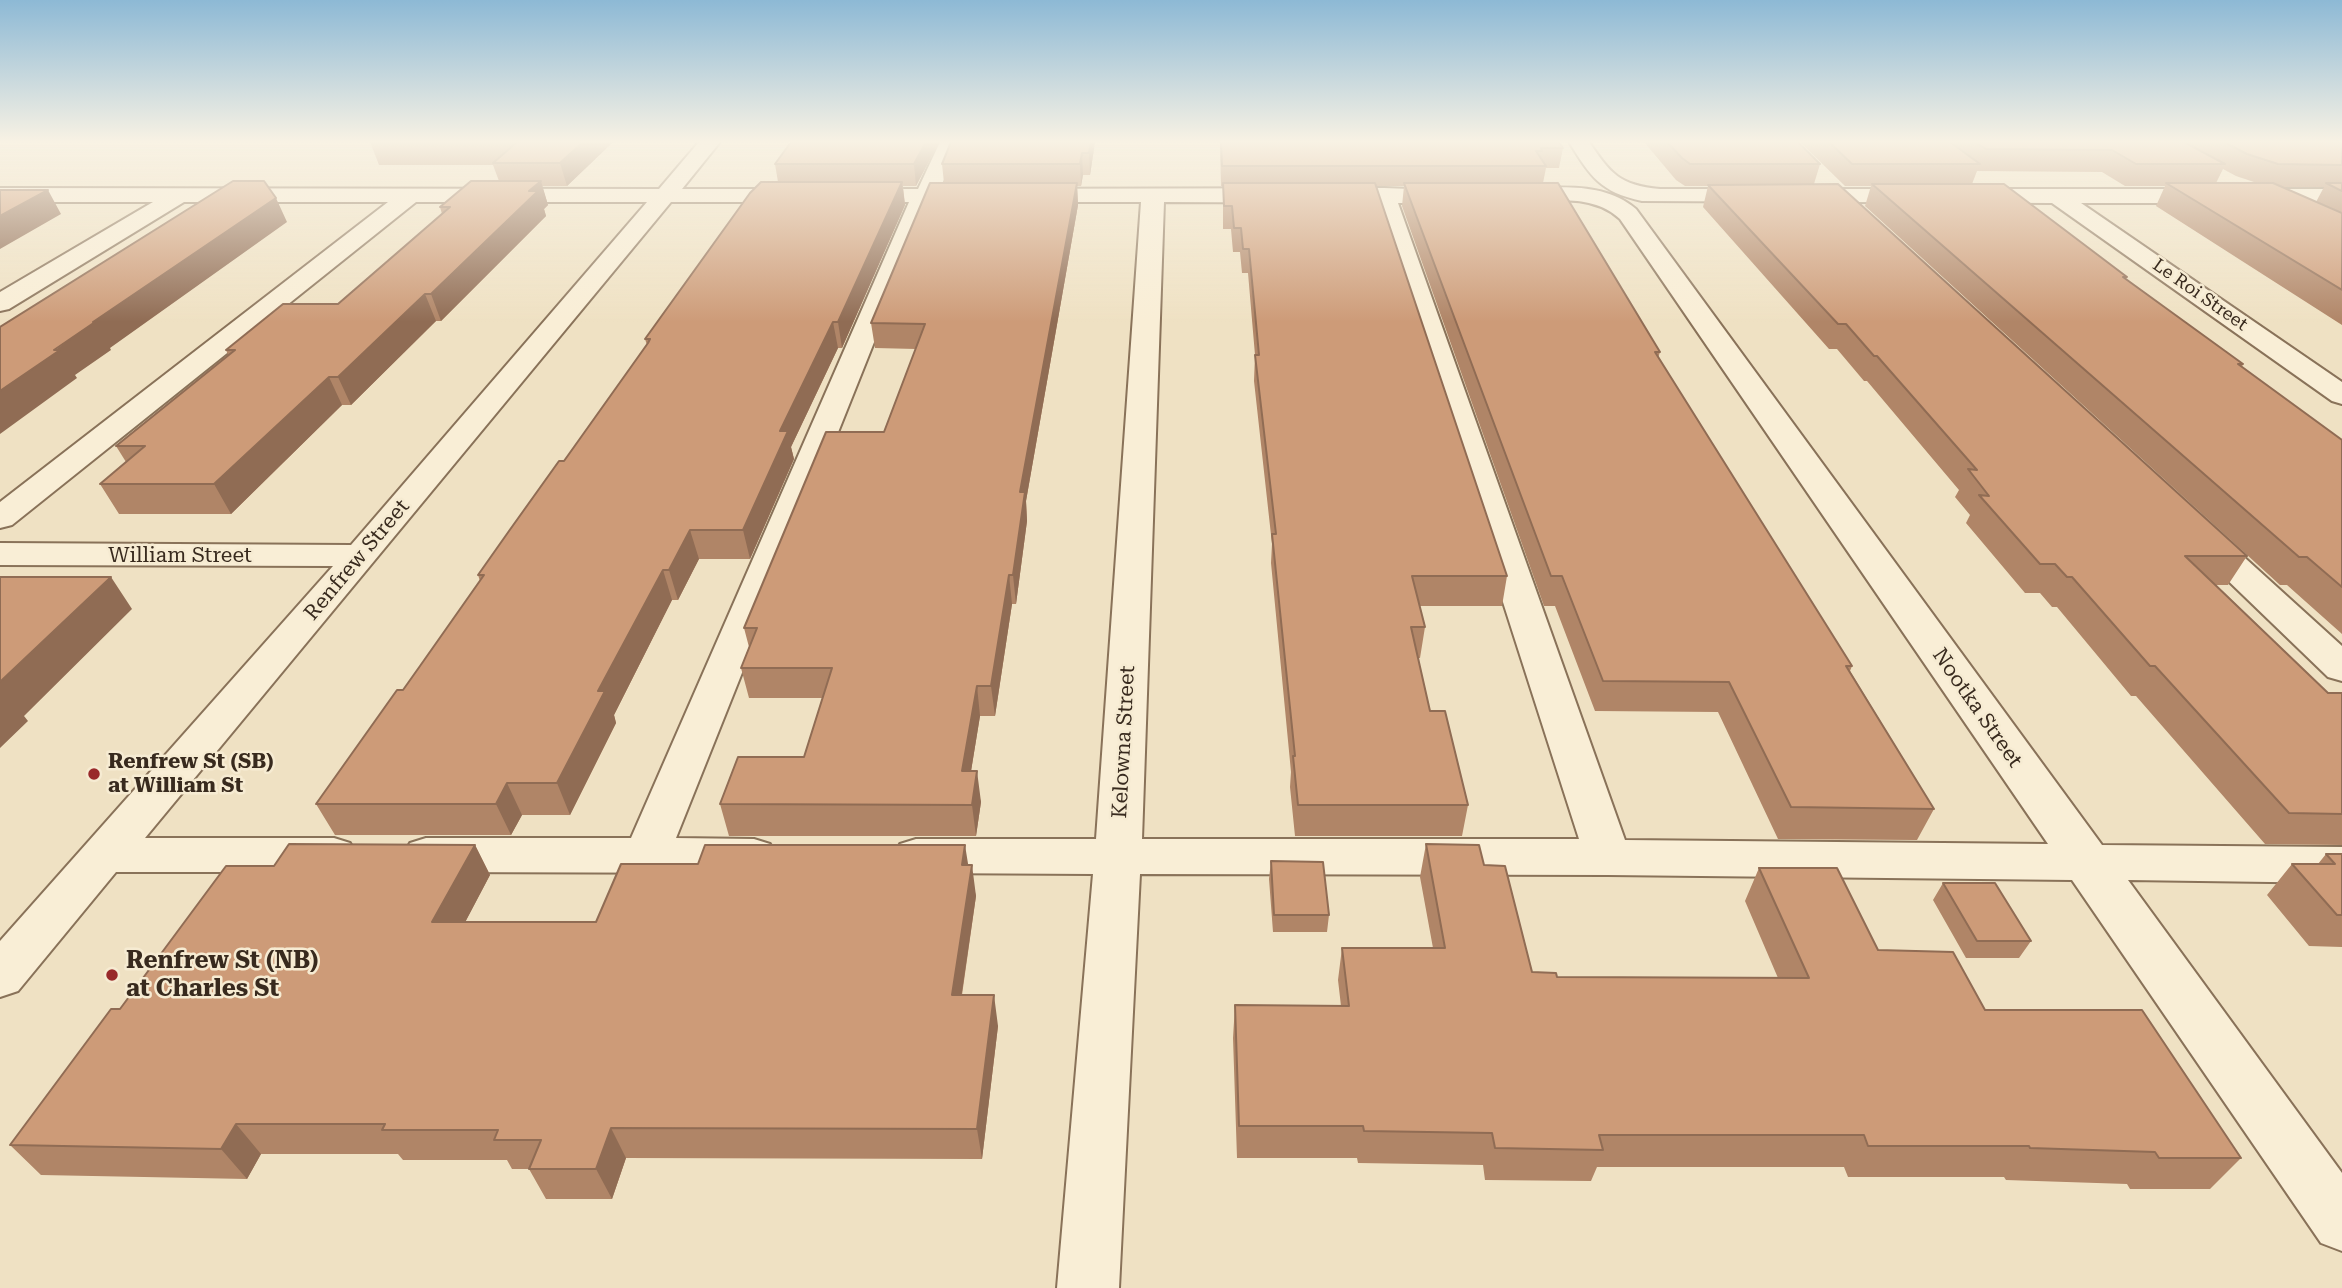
<!DOCTYPE html>
<style>
body{margin:0}
canvas{display:block;background:#efe1c3}
</style>
<canvas width="2342" height="1288"></canvas>
<script>
const context = document.querySelector('canvas').getContext('2d');
context.lineJoin = 'round';
function strokePath(path, color, width, dash) { context.strokeStyle = color; context.lineWidth = width; context.lineCap = dash ? 'butt' : 'round'; context.setLineDash(dash || []); context.stroke(path); }
function fillPath(path, color) { context.fillStyle = color; context.fill(path, 'evenodd'); }
function write(font, color, halo, rows, align = 'center') {
  context.font = font + ' "Roboto Serif",serif'; context.lineWidth = 5; context.setLineDash([]); context.textBaseline = 'middle'; context.strokeStyle = halo; context.fillStyle = color; for (const [text, x, y, turn = 0] of rows) {
    context.save(); context.translate(x, y); context.rotate((+turn || 0) * Math.PI / 180); context.textAlign = isNaN(turn) ? turn : align; if (halo) context.strokeText(text, 0, 0); context.fillText(text, 0, 0); context.restore();
  }
}
const minor = new Path2D(`
 M 699,142 L 720,142 L 682,189 L 918,189 L 940,142 L 960,142 L 940,189 L 1384,188 L 1464,191 L 1467,196 L 1464,201 L 1456,203 L 1398,203 L 1625,840 L 2048,844 L 1620,219 C 1590,192 1549,202 1512,203 L 1504,201 L 1501,196 L 1504,191 L 1512,189 C 1554,188 1602,180 1636,209 L 2102,845 L 2342,847 L 2342,883 L 2128,880 L 2342,1173 L 2342,1251 L 2321,1243 L 2072,880 L 1608,875 L 1140,874 L 1119,1288 L 1057,1288 L 1093,874 L 916,873 L 900,868 L 893,856 L 900,844 L 916,839 L 1096,839 L 1141,202 L 931,202 L 928,207 L 676,838 L 754,839 L 770,844 L 777,856 L 770,868 L 754,873 L 426,872 L 410,867 L 403,855 L 410,843 L 426,838 L 631,838 L 909,202 L 671,202 L 145,838 L 334,838 L 350,843 L 357,855 L 350,867 L 334,872 L 116,872 L 18,991 L 0,997 L 0,941 L 333,566 L 0,565 L 0,543 L 351,545 L 647,202 L 416,202 L 12,525 L 0,528 L 0,502 L 388,202 L 184,202 L 9,309 L 0,311 L 0,292 L 153,202 L 0,202 L 0,188 L 659,189 ZM 1164,202 L 1375,203 L 1579,839 L 1142,839 Z
 M 1569,142 L 1589,142 C 1611,174 1619,185 1660,189 L 2342,189 L 2342,203 L 2081,203 L 2342,382 L 2342,404 L 2332,401 L 2052,203 L 1642,201 C 1600,192 1591,177 1569,142 Z
 M 2201,526 L 2213,529 L 2342,646 L 2342,681 L 2328,677 L 2189,543 L 2184,536 L 2189,529 Z`);
strokePath(minor, '#897259', 4);
fillPath(minor, '#f9eed6');
fillPath(new Path2D(`
 M 370,142 L 613,142 L 567,186 L 542,186 L 548,205 L 544,209 L 546,216 L 441,321 L 436,321 L 351,405 L 342,405 L 231,514 L 119,514 L 100,484 L 126,462 L 116,446 L 228,355 L 226,350 L 338,304 L 442,214 L 440,207 L 499,181 L 493,165 L 379,165 Z
 M 791,142 L 939,142 L 916,186 L 903,186 L 905,205 L 842,348 L 838,348 L 791,447 L 794,459 L 750,559 L 699,559 L 678,600 L 672,600 L 614,715 L 616,723 L 570,815 L 522,815 L 511,835 L 335,835 L 316,804 L 403,690 L 480,581 L 478,575 L 564,461 L 647,345 L 645,339 L 778,182 L 775,164 Z
 M 1095,142 L 1090,175 L 1083,175 L 1081,186 L 1077,186 L 1078,205 L 1026,501 L 1027,521 L 1016,604 L 1012,604 L 995,716 L 980,716 L 971,771 L 981,802 L 976,836 L 729,836 L 720,804 L 804,757 L 823,698 L 749,698 L 741,668 L 749,647 L 744,628 L 884,432 L 916,349 L 875,348 L 871,323 L 944,183 L 942,164 Z
 M 1220,142 L 1559,142 L 1563,148 L 1559,168 L 1546,168 L 1543,183 L 1660,352 L 1658,358 L 1852,666 L 1850,671 L 1934,809 L 1917,840 L 1778,839 L 1718,712 L 1595,711 L 1555,606 L 1544,606 L 1402,206 L 1404,186 L 1376,186 L 1507,576 L 1502,606 L 1420,606 L 1425,627 L 1420,658 L 1418,658 L 1430,711 L 1468,805 L 1462,836 L 1295,836 L 1290,787 L 1291,772 L 1271,563 L 1272,544 L 1254,381 L 1255,355 L 1248,273 L 1242,273 L 1240,252 L 1233,252 L 1231,229 L 1223,229 L 1223,186 L 1221,186 Z
 M 1644,142 L 1798,142 L 1820,164 L 1814,184 L 2247,556 L 2228,585 L 2216,585 L 2328,693 L 2342,693 L 2342,845 L 2265,844 L 2136,696 L 2131,696 L 2057,607 L 2052,607 L 2040,593 L 2025,593 L 1966,523 L 1970,515 L 1955,497 L 1959,490 L 1867,381 L 1864,381 L 1837,349 L 1829,349 L 1703,207 L 1708,186 L 1685,186 L 1676,180 Z
 M 1800,142 L 2342,142 L 2342,325 L 2156,206 L 2165,186 L 2125,186 L 2102,172 L 1977,171 L 1972,184 L 2127,277 L 2126,279 L 2243,364 L 2242,367 L 2342,440 L 2342,634 L 2287,585 L 2280,585 L 1865,206 L 1871,186 L 1845,186 ZM 2223,169 L 2236,176 L 2257,183 L 2216,183 ZM 2281,187 L 2324,187 L 2316,202 Z
 M 1426,844 L 1484,865 L 1532,972 L 1557,977 L 1778,978 L 1745,901 L 1759,868 L 1878,950 L 1985,1010 L 2241,1158 L 2210,1189 L 2130,1189 L 2127,1184 L 2006,1180 L 2004,1177 L 1848,1177 L 1844,1167 L 1597,1167 L 1591,1181 L 1485,1180 L 1483,1165 L 1358,1163 L 1357,1158 L 1237,1158 L 1233,1038 L 1235,1005 L 1341,1006 L 1338,980 L 1342,948 L 1433,948 L 1420,877 Z
 M 475,845 L 490,875 L 465,922 L 596,922 L 968,865 L 976,896 L 962,995 L 998,1026 L 982,1159 L 626,1158 L 612,1199 L 546,1199 L 529,1169 L 512,1169 L 507,1160 L 403,1160 L 398,1154 L 261,1154 L 247,1179 L 41,1175 L 10,1145 L 274,866 Z
 M 2326,854 L 2342,854 L 2342,947 L 2309,946 L 2267,895 L 2292,864 L 2318,864 Z
 M 1271,861 L 1329,915 L 1327,932 L 1273,932 L 1269,879 Z
 M 1943,883 L 2031,941 L 2019,958 L 1966,958 L 1933,900 Z`), '#b08567');
fillPath(new Path2D(`
 M 583,142 L 613,142 L 567,186 L 560,163 Z
 M 926,142 L 939,142 L 916,186 L 914,164 Z
 M 1091,142 L 1095,142 L 1090,175 L 1089,153 Z
 M 1082,153 L 1083,175 L 1081,186 L 1080,164 Z
 M 541,181 L 548,205 L 544,209 L 546,216 L 441,321 L 431,294 L 529,191 Z
 M 902,182 L 905,205 L 842,348 L 838,322 Z
 M 1077,183 L 1078,205 L 1026,501 L 1027,521 L 1016,604 L 1013,575 L 1020,492 Z
 M 48,190 L 61,214 L 0,249 L 0,216 Z
 M 276,198 L 287,222 L 110,348 L 111,350 L 75,375 L 77,378 L 0,434 L 0,391 L 93,322 Z
 M 425,294 L 436,321 L 351,405 L 338,377 Z
 M 833,322 L 838,348 L 791,447 L 794,459 L 750,559 L 743,530 L 780,431 Z
 M 329,377 L 342,405 L 231,514 L 214,484 Z
 M 690,530 L 699,559 L 678,600 L 669,570 Z
 M 663,570 L 672,600 L 614,715 L 616,723 L 570,815 L 557,783 L 598,691 Z
 M 1009,575 L 1012,604 L 995,716 L 991,686 Z
 M 111,577 L 132,609 L 24,716 L 28,721 L 0,748 L 0,682 Z
 M 977,686 L 980,716 L 966,802 L 962,771 Z
 M 977,771 L 981,802 L 976,836 L 972,805 Z
 M 507,783 L 522,815 L 511,835 L 496,804 Z
 M 475,845 L 490,875 L 449,953 L 432,922 Z
 M 965,845 L 970,876 L 962,865 Z
 M 972,865 L 976,896 L 957,1026 L 952,995 Z
 M 994,995 L 998,1026 L 982,1159 L 977,1129 Z
 M 236,1124 L 261,1154 L 247,1179 L 221,1149 Z
 M 611,1128 L 626,1158 L 612,1199 L 596,1169 Z`), '#906c54');
const building = new Path2D(`
 M 370,142 L 583,142 L 560,163 L 493,163 L 517,142 Z
 M 791,142 L 926,142 L 914,164 L 775,164 Z
 M 951,142 L 1091,142 L 1089,153 L 1082,153 L 1080,164 L 942,164 Z
 M 1221,142 L 1559,142 L 1563,148 L 1541,148 L 1542,151 L 1536,151 L 1546,166 L 1222,166 Z
 M 1667,142 L 1798,142 L 1820,164 L 1690,164 L 1682,158 Z
 M 1829,142 L 1950,142 L 1980,164 L 1852,164 Z
 M 1975,142 L 2184,142 L 2225,164 L 2136,164 L 2112,150 L 1986,149 Z
 M 2224,142 L 2342,142 L 2342,165 L 2278,164 L 2247,154 Z
 M 233,181 L 264,181 L 276,198 L 93,322 L 95,322 L 54,350 L 60,350 L 0,391 L 0,327 Z
 M 471,181 L 541,181 L 529,191 L 538,191 L 431,294 L 425,294 L 338,377 L 329,377 L 214,484 L 100,484 L 145,446 L 116,446 L 235,350 L 226,350 L 283,304 L 338,304 L 450,207 L 440,207 Z
 M 761,182 L 902,182 L 838,322 L 833,322 L 780,431 L 788,431 L 743,530 L 690,530 L 669,570 L 663,570 L 598,691 L 605,691 L 557,783 L 507,783 L 496,804 L 316,804 L 397,690 L 403,690 L 420,666 L 484,575 L 478,575 L 509,531 L 559,461 L 564,461 L 648,343 L 650,339 L 645,339 L 750,193 Z
 M 930,183 L 1077,183 L 1020,492 L 1025,492 L 1013,575 L 1009,575 L 991,686 L 977,686 L 962,771 L 977,771 L 972,805 L 720,804 L 738,757 L 804,757 L 832,668 L 741,668 L 757,628 L 744,628 L 826,432 L 884,432 L 925,324 L 871,323 Z
 M 1223,183 L 1375,183 L 1507,576 L 1412,576 L 1425,627 L 1411,627 L 1430,711 L 1445,711 L 1468,805 L 1298,805 L 1293,756 L 1295,756 L 1272,534 L 1276,534 L 1255,355 L 1259,355 L 1249,249 L 1243,249 L 1241,228 L 1234,228 L 1232,206 L 1224,206 Z
 M 1404,183 L 1558,183 L 1660,352 L 1655,352 L 1852,666 L 1846,666 L 1934,809 L 1791,807 L 1729,682 L 1603,681 L 1562,576 L 1551,576 Z
 M 2166,183 L 2273,183 L 2342,213 L 2342,290 Z
 M 2326,183 L 2342,183 L 2342,191 Z
 M 1838,184 L 2247,556 L 2185,556 L 2328,693 L 2342,693 L 2342,814 L 2289,813 L 2155,666 L 2150,666 L 2072,577 L 2067,577 L 2055,564 L 2040,564 L 1979,495 L 1989,496 L 1968,469 L 1977,470 L 1877,356 L 1874,356 L 1846,324 L 1838,324 L 1708,185 Z
 M 1872,184 L 2004,184 L 2127,277 L 2123,277 L 2243,364 L 2238,364 L 2342,440 L 2342,587 L 2307,557 L 2299,557 Z
 M 0,190 L 48,190 L 0,216 Z
 M 0,577 L 111,577 L 0,682 Z
 M 289,844 L 475,845 L 432,922 L 596,922 L 621,864 L 698,864 L 705,845 L 965,845 L 962,865 L 972,865 L 952,995 L 994,995 L 977,1129 L 611,1128 L 596,1169 L 529,1169 L 541,1140 L 494,1140 L 498,1130 L 382,1130 L 385,1124 L 236,1124 L 221,1149 L 10,1145 L 111,1009 L 120,1009 L 226,866 L 274,866 Z
 M 1426,844 L 1479,845 L 1484,865 L 1505,866 L 1532,972 L 1556,973 L 1557,977 L 1809,978 L 1759,868 L 1837,868 L 1878,950 L 1953,952 L 1985,1010 L 2142,1010 L 2241,1158 L 2159,1158 L 2155,1152 L 2030,1148 L 2029,1146 L 1868,1146 L 1864,1135 L 1599,1135 L 1603,1150 L 1495,1148 L 1492,1133 L 1364,1131 L 1363,1126 L 1239,1126 L 1235,1005 L 1349,1006 L 1342,948 L 1445,948 Z
 M 2326,854 L 2342,854 L 2342,915 L 2337,915 L 2292,864 L 2335,864 Z
 M 1271,861 L 1323,862 L 1329,915 L 1274,915 Z
 M 1943,883 L 1995,883 L 2031,941 L 1977,941 Z`);
fillPath(building, '#cd9b78');
strokePath(building, '#906c54', 2);
const sky = context.createLinearGradient(0, 0, 0, 322);
sky.addColorStop(0, '#8db9d5');
sky.addColorStop(0.44, '#f8f2e4');
sky.addColorStop(1, '#f8f2e400');
context.fillStyle = sky;
context.fillRect(0, 0, 2342, 322);
for (const [x, y, r, color] of [
 [94,774,7,"#99292a"],
 [112,975,7,"#99292a"]
]) { const dot = new Path2D(); dot.arc(x, y, r, 0, 2 * Math.PI); context.fillStyle = color; context.fill(dot); strokePath(dot, '#f6ebd2', 2.5); }
write('18px', '#382a1e', '#f6ebd2', [
 ["Le Roi Street",2200,295,35]
]);
write('21px', '#382a1e', '#f6ebd2', [
 ["William Street",180,556],
 ["Renfrew Street",357,560,-50],
 ["Nootka Street",1977,708,55],
 ["Kelowna Street",1124,742,-87]
]);
write('bold 21px', '#382a1e', '#f6ebd2', [
 ["Renfrew St (SB)",108,762],
 ["at William St",108,786]
], 'left');
write('bold 24px', '#382a1e', '#f6ebd2', [
 ["Renfrew St (NB)",126,961],
 ["at Charles St",126,989]
], 'left');
</script>
